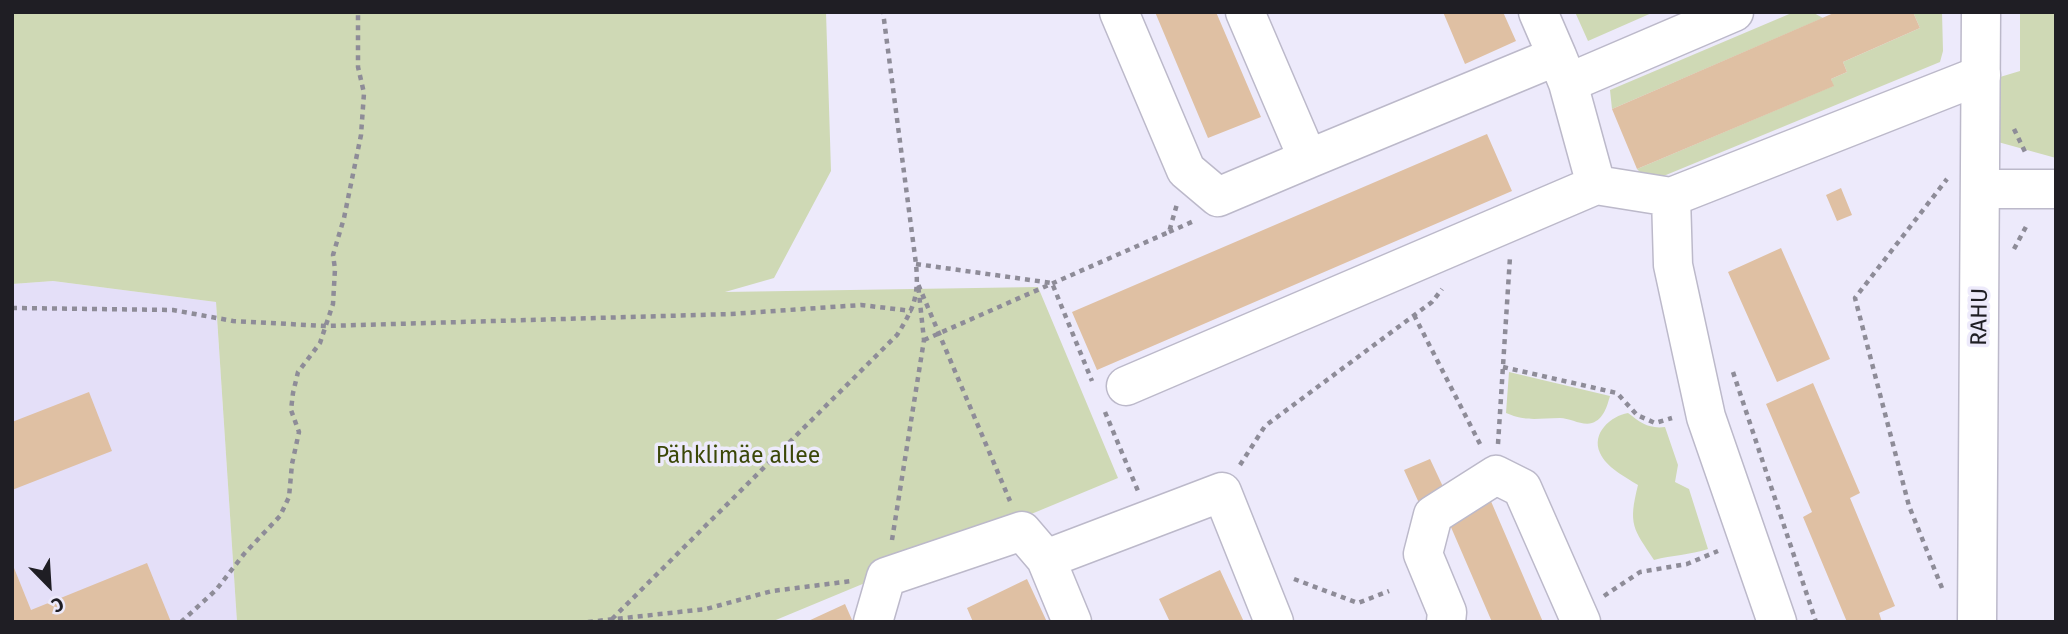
<!DOCTYPE html>
<meta charset="utf-8">
<style>
body{margin:0}
#map{position:relative;width:2068px;height:634px;overflow:hidden;background:#edeafb;font-family:"Fira Sans",sans-serif}
canvas{display:block}
.frame{position:absolute;inset:0;border:14px solid #1f1e24;pointer-events:none}
.north{position:absolute;left:14px;top:550px;width:70px;height:70px;-webkit-text-stroke:5px #edeafb;paint-order:stroke;rotate:156deg;font-size:19px;font-weight:700;line-height:28px;text-align:center;color:#1f1e24}
.north::after{content:'';display:block;margin:auto;width:24px;height:32px;background:#1f1e24;clip-path:polygon(50% 0,100% 100%,50% 72%,0 100%)}
</style>
<div id="map">
<canvas width="2068" height="634"></canvas>
<div class="frame"></div>
<div class="north">С</div>
</div>
<script>
const context = document.querySelector('canvas').getContext('2d');
context.lineJoin = 'round';
function fillPath(path, color) { context.fillStyle = color; context.fill(path, 'evenodd'); }
function strokePath(path, color, width, dash) { context.strokeStyle = color; context.lineWidth = width; context.lineCap = dash ? 'butt' : 'round'; context.setLineDash(dash || []); context.stroke(path); }
function write(font, color, halo, rows, align = 'center') {
  context.font = font + ' "Fira Sans",sans-serif'; context.lineWidth = 7; context.setLineDash([]); context.textBaseline = 'middle'; context.strokeStyle = halo; context.fillStyle = color; for (const [text, x, y, turn = 0] of rows) {
    context.save(); context.translate(x, y); context.rotate((+turn || 0) * Math.PI / 180); context.textAlign = isNaN(turn) ? turn : align; if (halo) context.strokeText(text, 0, 0); context.fillText(text, 0, 0); context.restore();
  }
}
fillPath(new Path2D(`
 M 53,281 L 216,302 L 237,622 L 12,622 L 12,284 Z`), '#e4dff8');
fillPath(new Path2D(`
 M 12,12 L 826,12 L 831,171 L 774,278 L 725,292 L 1038,287 L 1118,478 L 771,622 L 237,622 L 216,302 L 53,281 L 12,284 Z
 M 1575,12 L 1654,12 L 1588,41 Z
 M 1794,12 L 1812,12 L 1823,18 L 1612,109 L 1610,90 Z
 M 1913,12 L 1942,12 L 1943,51 L 1940,62 L 1649,182 L 1637,169 L 1833,86 L 1831,79 L 1847,72 L 1843,62 L 1920,28 Z
 M 2020,12 L 2056,12 L 2056,158 L 1998,142 L 2000,77 L 2020,71 Z
 M 1509,372 L 1610,396 C 1607,406 1604,419 1592,423 C 1582,426 1570,418 1560,418 C 1538,418 1527,422 1506,413 Z
 M 1628,413 C 1641,423 1649,429 1665,427 L 1678,465 L 1675,482 L 1689,489 L 1708,549 C 1690,555 1672,555 1654,560 C 1633,528 1628,525 1638,485 C 1625,477 1606,467 1600,453 C 1591,433 1611,416 1628,413 Z`), '#cfd9b5');
fillPath(new Path2D(`
 M 1155,12 L 1216,12 L 1261,117 L 1208,138 Z
 M 1443,12 L 1503,12 L 1516,41 L 1465,64 Z
 M 1836,12 L 1913,12 L 1920,28 L 1843,62 L 1847,72 L 1831,79 L 1834,86 L 1637,169 L 1612,109 Z
 M 1487,134 L 1512,191 L 1097,370 L 1072,312 Z
 M 1841,188 L 1852,215 L 1837,221 L 1826,195 Z
 M 1781,248 L 1830,359 L 1777,382 L 1728,272 Z
 M 1813,383 L 1860,493 L 1850,498 L 1895,606 L 1879,613 L 1882,622 L 1847,622 L 1803,517 L 1812,512 L 1766,404 Z
 M 89,392 L 112,451 L 12,490 L 12,422 Z
 M 1430,459 L 1445,491 L 1419,503 L 1404,470 Z
 M 1490,499 L 1543,622 L 1492,622 L 1447,518 Z
 M 12,563 L 31,610 L 147,563 L 171,622 L 12,622 Z
 M 1220,570 L 1244,622 L 1170,622 L 1159,599 Z
 M 1027,579 L 1047,622 L 973,622 L 967,608 Z
 M 845,604 L 853,622 L 806,622 Z`), '#dfc0a3');
const minor = new Path2D(`
 M 1119,12 L 1186,170 L 1218,197 L 1308,159
 M 1245,12 L 1308,159 L 1557,56 L 1568,83 L 1734,12
 M 1538,12 L 1557,56
 M 1568,83 L 1596,185
 M 1981,189 L 2056,189
 M 1671,197 L 1673,265 L 1706,417 L 1777,622
 M 1126,386 L 1596,185 L 1671,197 L 1981,75
 M 1046,559 L 1072,622
 M 873,622 L 886,577 L 1022,531 L 1046,559 L 1222,492 L 1274,622
 M 1446,622 L 1447,612 L 1423,554 L 1433,515 L 1496,475 L 1522,488 L 1581,622`);
const major = new Path2D(`
 M 1977,622 L 1981,12`);
strokePath(minor, '#bcb9ca', 41);
strokePath(major, '#bcb9ca', 41);
strokePath(new Path2D(`
 M 2014,129 L 2027,156
 M 1169,232 L 1194,221
 M 2014,249 L 2028,223
 M 916,264 L 1052,283 L 1092,381
 M 12,308 L 173,310 L 233,321 L 326,326 L 731,314 L 861,305 L 912,311
 M 1414,315 L 1481,446
 M 924,340 L 1169,232 L 1177,204
 M 1503,367 L 1617,393 L 1637,415 L 1655,423 L 1672,418
 M 1733,372 L 1816,622
 M 1105,412 L 1138,491
 M 1498,444 L 1510,257
 M 1240,465 L 1265,426 L 1432,302 L 1442,289
 M 892,540 L 924,340 L 918,284 L 1010,501
 M 1294,579 L 1358,603 L 1389,591
 M 1942,588 L 1909,506 L 1855,298 L 1947,179
 M 1604,596 L 1640,572 L 1687,564 L 1718,551
 M 612,619 L 897,335 C 914,308 919,296 916,264 L 883,12
 M 181,622 L 216,590 L 244,554 L 280,516 L 289,497 L 292,464 L 299,432 L 291,410 L 293,393 L 298,372 L 320,343 L 333,304 L 335,269 L 333,255 L 344,218 L 361,135 L 364,93 L 358,67 L 358,12
 M 588,622 L 706,609 L 772,591 L 852,581`), '#8e8c98', 4.5, [5, 5]);
strokePath(minor, '#fff', 38);
strokePath(major, '#fff', 38);
write('23px', '#1f1e24', '#edeafb', [
 ["RAHU",1980,317,-89]
]);
write('23px', '#3b4708', '#edeafb', [
 ["Pähklimäe allee",738,457]
]);
</script>
